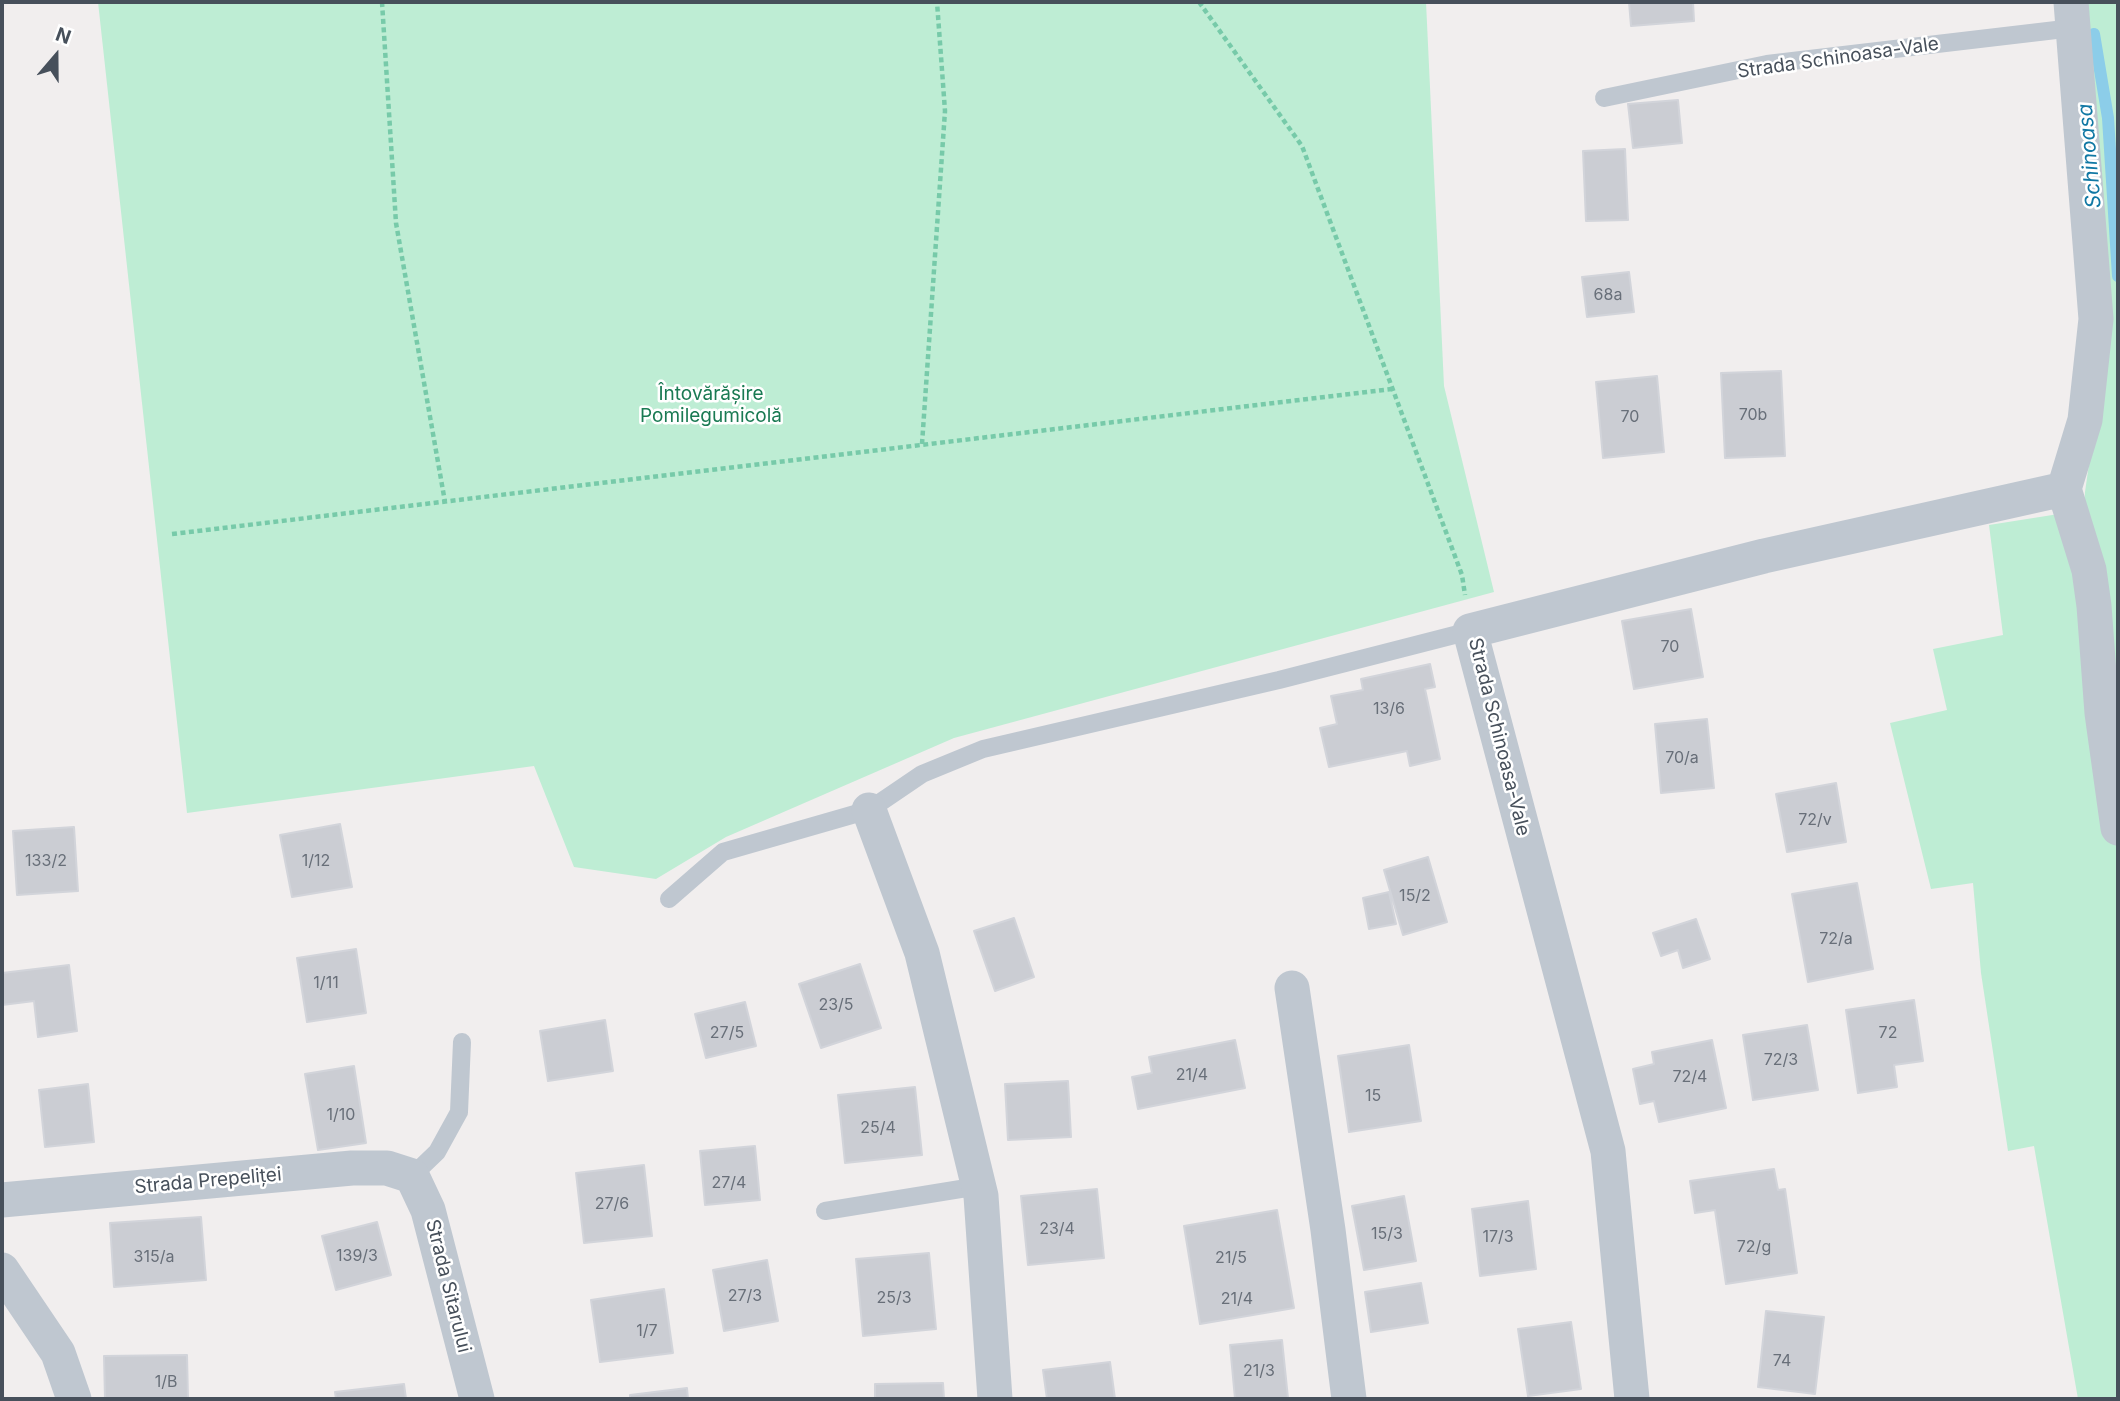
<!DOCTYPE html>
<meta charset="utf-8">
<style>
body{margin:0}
#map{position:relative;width:2120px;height:1401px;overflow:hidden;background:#f1eeee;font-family:Inter,sans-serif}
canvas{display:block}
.frame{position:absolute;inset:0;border:4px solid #47505b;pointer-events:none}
.north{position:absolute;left:21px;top:21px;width:70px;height:70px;-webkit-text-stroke:5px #fff;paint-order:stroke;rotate:20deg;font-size:19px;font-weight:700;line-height:28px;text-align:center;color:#47505b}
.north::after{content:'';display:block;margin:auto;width:24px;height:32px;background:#47505b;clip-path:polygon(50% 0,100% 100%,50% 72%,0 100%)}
</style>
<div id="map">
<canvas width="2120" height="1401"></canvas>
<div class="frame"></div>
<div class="north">N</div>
</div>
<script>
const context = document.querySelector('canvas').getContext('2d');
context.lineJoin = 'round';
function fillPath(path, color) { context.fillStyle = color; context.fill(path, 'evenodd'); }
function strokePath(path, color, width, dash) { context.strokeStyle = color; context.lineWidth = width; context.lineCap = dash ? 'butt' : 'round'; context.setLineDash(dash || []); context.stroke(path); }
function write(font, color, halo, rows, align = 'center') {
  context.font = font + ' Inter,sans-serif'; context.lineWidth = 5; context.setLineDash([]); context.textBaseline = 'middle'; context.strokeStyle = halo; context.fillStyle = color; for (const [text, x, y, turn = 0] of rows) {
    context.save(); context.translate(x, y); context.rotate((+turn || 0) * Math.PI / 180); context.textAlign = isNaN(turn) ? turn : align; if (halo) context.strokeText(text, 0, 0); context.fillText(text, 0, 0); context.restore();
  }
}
fillPath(new Path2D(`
 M 98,2 L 1426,2 L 1444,386 L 1494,592 L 954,738 L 726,837 L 656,879 L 574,867 L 534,766 L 187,813 Z
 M 2083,2 L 2118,2 L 2118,1399 L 2078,1399 L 2034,1146 L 2008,1151 L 1981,973 L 1973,883 L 1931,889 L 1890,723 L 1947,710 L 1933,649 L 2003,635 L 1989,525 L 2084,510 L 2085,492 L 2102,373 Z`), '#beedd4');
strokePath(new Path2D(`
 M 2094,34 L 2108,118 L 2118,276`), '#8ccde9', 12);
const building = new Path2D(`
 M 1629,2 L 1693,2 L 1694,21 L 1631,26 Z
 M 1678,100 L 1682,143 L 1633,148 L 1628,104 Z
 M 1625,149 L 1628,220 L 1586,221 L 1583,151 Z
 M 1629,272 L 1634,312 L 1587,317 L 1582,277 Z
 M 1781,371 L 1785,456 L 1725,458 L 1721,373 Z
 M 1657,376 L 1664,452 L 1603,458 L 1596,382 Z
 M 1691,609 L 1703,677 L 1634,689 L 1622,621 Z
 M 1430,664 L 1435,687 L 1425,689 L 1440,759 L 1410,766 L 1407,751 L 1329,767 L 1320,728 L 1337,724 L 1331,696 L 1363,690 L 1361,679 Z
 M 1707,719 L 1714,788 L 1661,793 L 1655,724 Z
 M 1836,783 L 1846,842 L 1787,852 L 1776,794 Z
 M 340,824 L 352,887 L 292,897 L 280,835 Z
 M 74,827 L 78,891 L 17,895 L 13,831 Z
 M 1428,857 L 1447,922 L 1403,935 L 1384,870 Z
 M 1857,883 L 1873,969 L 1808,982 L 1792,894 Z
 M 1389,892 L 1396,924 L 1369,929 L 1363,898 Z
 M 1014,918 L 1034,977 L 995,991 L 974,931 Z
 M 1696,919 L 1710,959 L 1683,968 L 1678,950 L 1661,956 L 1653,933 Z
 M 356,949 L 366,1013 L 307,1022 L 297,958 Z
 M 860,964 L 881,1028 L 821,1048 L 799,984 Z
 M 69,965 L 77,1031 L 38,1037 L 34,1001 L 2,1005 L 2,973 Z
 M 1914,1000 L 1923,1061 L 1894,1065 L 1897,1087 L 1858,1093 L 1846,1010 Z
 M 745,1002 L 756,1046 L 706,1058 L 695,1014 Z
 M 605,1020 L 613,1071 L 548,1081 L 540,1031 Z
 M 1807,1025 L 1818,1090 L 1753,1100 L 1743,1035 Z
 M 1235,1040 L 1245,1088 L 1138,1109 L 1132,1077 L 1152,1073 L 1149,1057 Z
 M 1712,1040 L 1726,1108 L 1659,1122 L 1654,1101 L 1640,1104 L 1633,1069 L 1654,1064 L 1652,1052 Z
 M 1409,1045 L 1421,1121 L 1349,1132 L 1338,1056 Z
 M 354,1066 L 366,1143 L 318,1150 L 305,1074 Z
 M 1068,1081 L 1071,1137 L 1008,1140 L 1005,1084 Z
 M 88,1084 L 94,1142 L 45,1147 L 39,1090 Z
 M 915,1087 L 922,1155 L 845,1163 L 838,1095 Z
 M 755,1146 L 760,1200 L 705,1205 L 700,1151 Z
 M 644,1165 L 652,1236 L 584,1243 L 576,1173 Z
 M 1774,1169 L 1778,1190 L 1785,1189 L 1797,1273 L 1726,1284 L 1715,1210 L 1695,1213 L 1690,1181 Z
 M 1097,1189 L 1104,1258 L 1028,1265 L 1021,1196 Z
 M 1404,1196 L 1416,1261 L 1364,1270 L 1352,1206 Z
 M 1528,1201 L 1536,1269 L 1480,1276 L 1472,1209 Z
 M 1277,1210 L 1294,1308 L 1200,1324 L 1184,1226 Z
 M 201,1217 L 206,1280 L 114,1287 L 110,1223 Z
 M 377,1222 L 391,1275 L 336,1290 L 322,1236 Z
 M 929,1253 L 936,1329 L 863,1336 L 856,1259 Z
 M 767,1260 L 778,1321 L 724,1331 L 713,1270 Z
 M 1421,1283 L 1428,1323 L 1371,1332 L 1365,1292 Z
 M 664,1289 L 673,1353 L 600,1362 L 591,1300 Z
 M 1766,1311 L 1824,1317 L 1815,1394 L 1758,1387 Z
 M 1571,1322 L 1581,1389 L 1528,1396 L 1518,1329 Z
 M 1282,1340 L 1288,1398 L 1235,1399 L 1230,1345 Z
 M 187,1355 L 188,1399 L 105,1399 L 104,1356 Z
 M 1110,1362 L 1115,1399 L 1047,1399 L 1043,1370 Z
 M 943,1383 L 944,1399 L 875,1399 L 875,1384 Z
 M 404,1384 L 406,1399 L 336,1399 L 335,1392 Z
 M 687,1388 L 688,1399 L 630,1399 L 630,1395 Z`);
fillPath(building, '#cbcdd3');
strokePath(building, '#d2d4da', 2);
strokePath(new Path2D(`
 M 382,2 L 396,223 L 445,502
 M 1199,2 L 1302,146 L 1462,575 L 1465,595
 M 922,444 L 945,111 L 937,2
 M 172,534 L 1392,389`), '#77caa9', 4.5, [5, 3.5]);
strokePath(new Path2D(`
 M 1604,98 L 1767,64 L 2073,28
 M 669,899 L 723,852 L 869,810 L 922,774 L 983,749 L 1279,680 L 1470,631
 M 412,1176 L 437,1152 L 459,1112 L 462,1042
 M 825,1211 L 979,1186`), '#bfc7d0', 18);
strokePath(new Path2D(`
 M 2071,2 L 2096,319 L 2085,420 L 2064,489 L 2089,570 L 2094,606 L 2102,713 L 2118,828
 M 869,810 L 922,953 L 981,1196 L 995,1399
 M 1292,988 L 1328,1230 L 1349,1399
 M 2,1200 L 352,1168 L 387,1168 L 412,1176 L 428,1210 L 477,1399
 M 2,1270 L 58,1353 L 74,1399
 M 1632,1399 L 1608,1151 L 1470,631 L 1764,556 L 2064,489`), '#bfc7d0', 35);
write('16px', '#686f79', null, [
 ["68a",1608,295],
 ["70b",1753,415],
 ["70",1630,417],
 ["70",1670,647],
 ["13/6",1389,709],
 ["70/a",1682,758],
 ["72/v",1815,820],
 ["133/2",46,861],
 ["1/12",316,861],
 ["15/2",1415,896],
 ["72/a",1836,939],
 ["1/11",326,983],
 ["23/5",836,1005],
 ["27/5",727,1033],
 ["72",1888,1033],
 ["72/3",1781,1060],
 ["21/4",1192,1075],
 ["72/4",1690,1077],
 ["15",1373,1096],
 ["1/10",341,1115],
 ["25/4",878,1128],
 ["27/4",729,1183],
 ["27/6",612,1204],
 ["23/4",1057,1229],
 ["15/3",1387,1234],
 ["17/3",1498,1237],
 ["72/g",1754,1247],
 ["139/3",357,1256],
 ["315/a",154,1257],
 ["21/5",1231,1258],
 ["27/3",745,1296],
 ["25/3",894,1298],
 ["21/4",1237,1299],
 ["1/7",647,1331],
 ["74",1782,1361],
 ["21/3",1259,1371],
 ["1/B",166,1382]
]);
write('19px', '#47505b', '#fff', [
 ["Strada Schinoasa-Vale",1838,58,-8],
 ["Strada Schinoasa-Vale",1499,737,76],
 ["Strada Prepeliței",208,1181,-5],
 ["Strada Sitarului",448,1286,76]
]);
write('19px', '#1a7a53', '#fff', [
 ["Întovărășire",711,394],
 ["Pomilegumicolă",711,416]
]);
write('italic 21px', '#1178a4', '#fff', [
 ["Schinoasa",2090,156,-95]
]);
</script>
